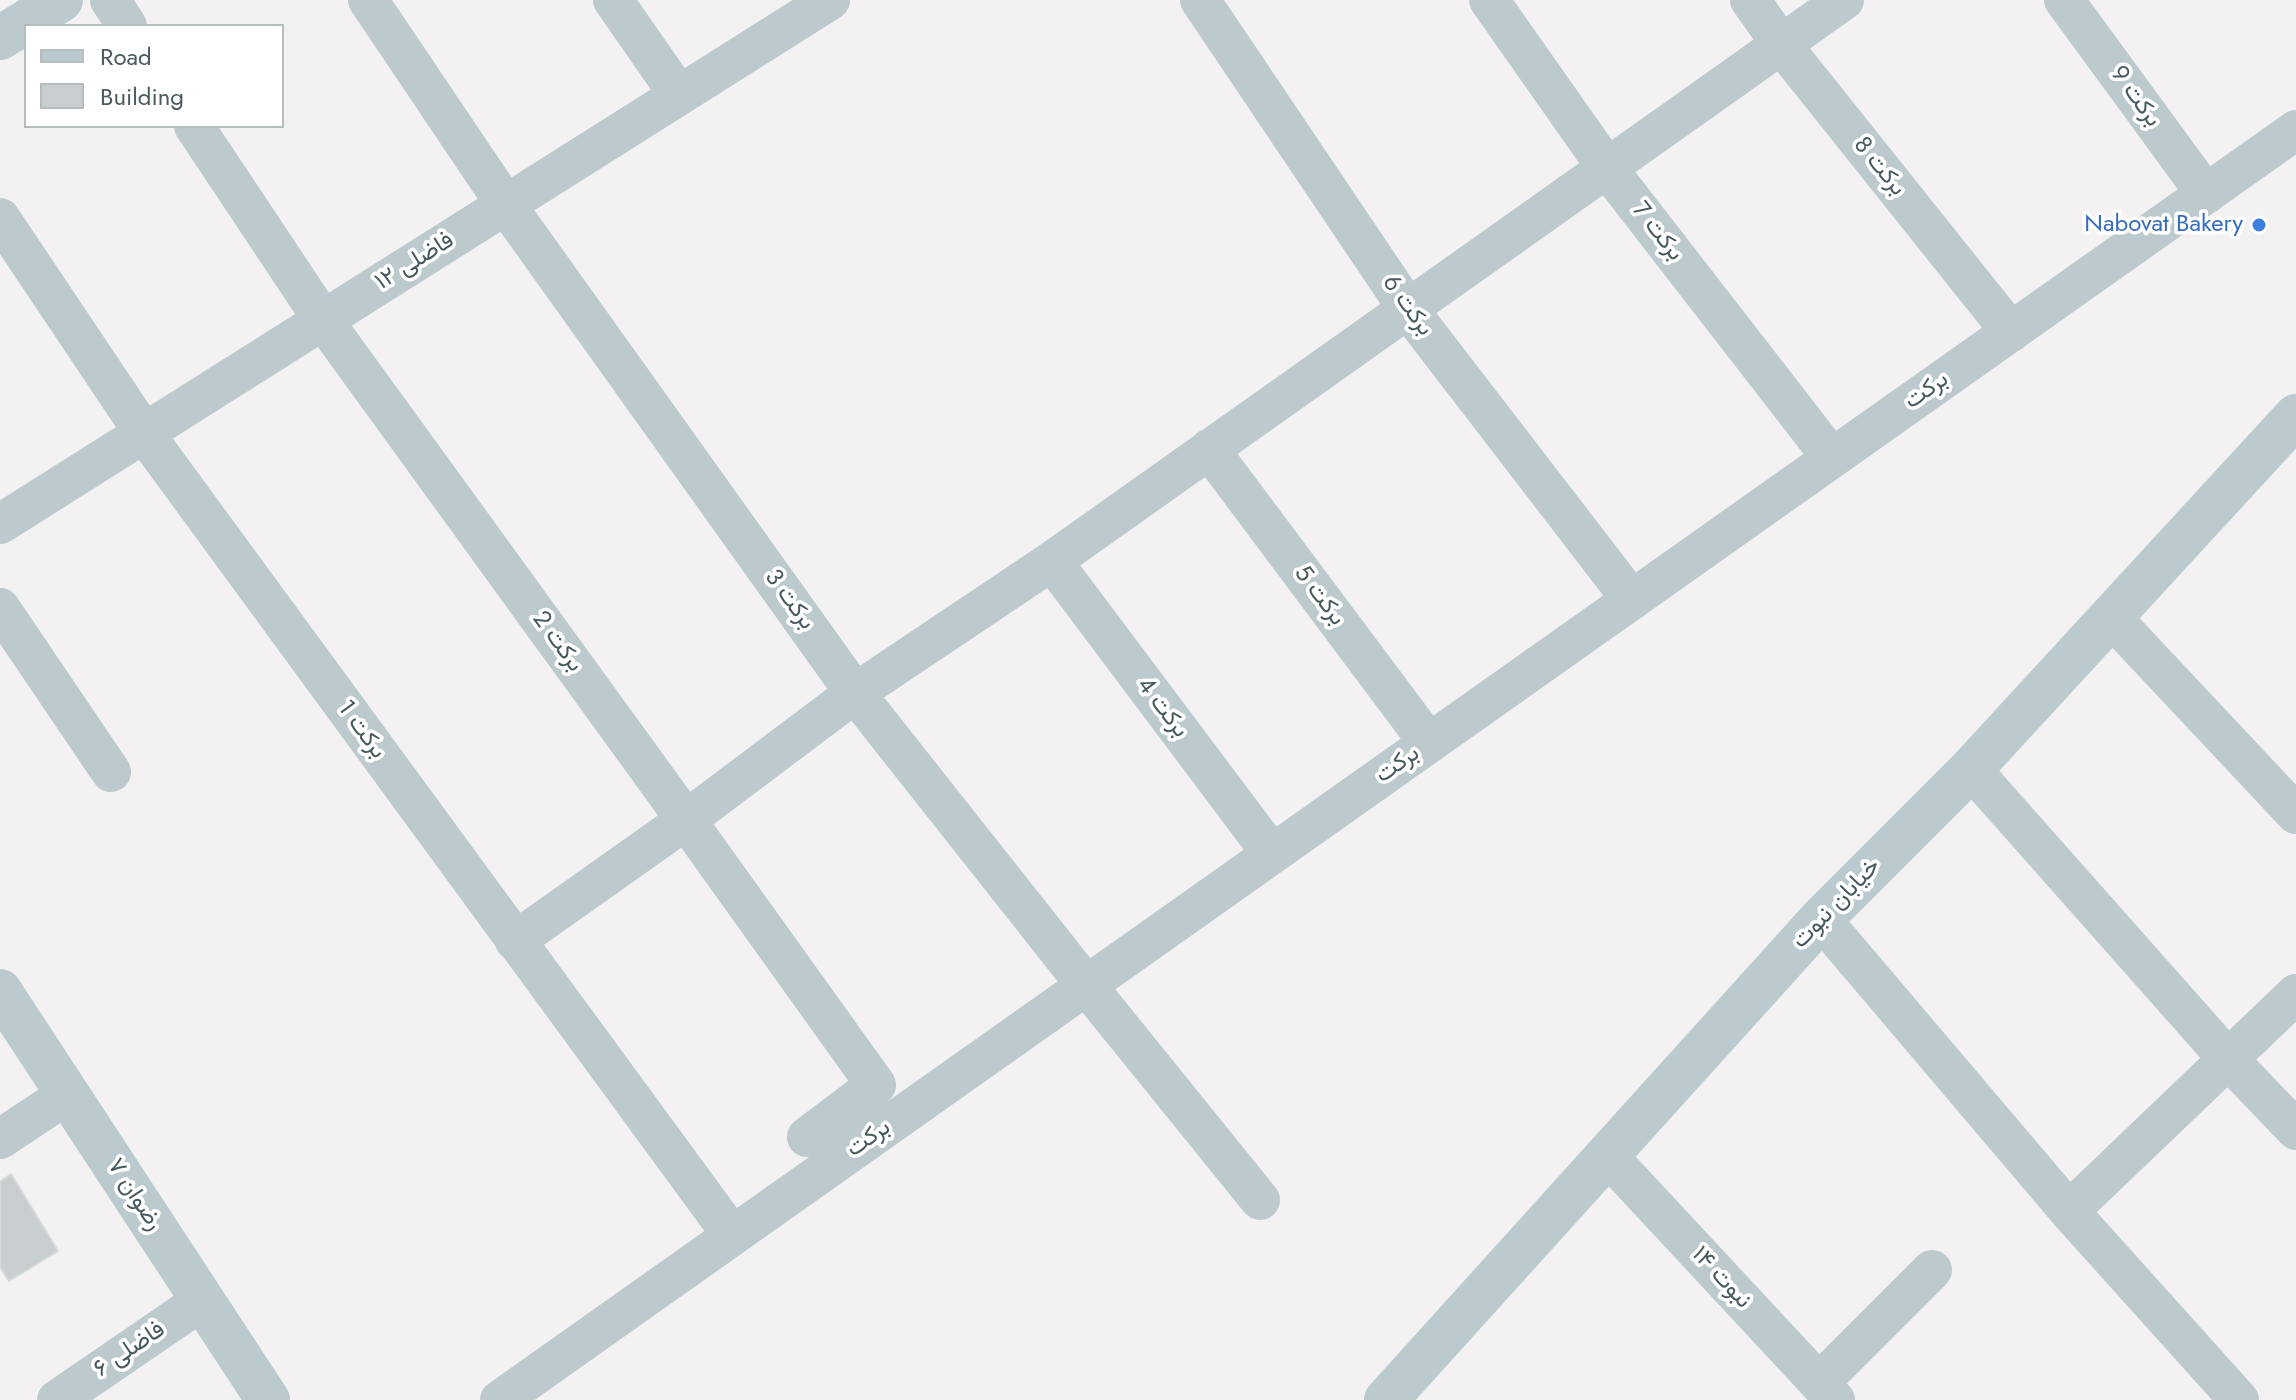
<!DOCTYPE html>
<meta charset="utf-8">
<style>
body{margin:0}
#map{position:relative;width:2296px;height:1400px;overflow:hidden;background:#f3f1f1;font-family:Jost,sans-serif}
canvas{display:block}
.legend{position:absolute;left:24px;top:24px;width:260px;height:104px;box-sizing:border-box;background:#fff;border:2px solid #b6bdbf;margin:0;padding:10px 14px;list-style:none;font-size:24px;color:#485a5f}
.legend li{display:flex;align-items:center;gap:16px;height:40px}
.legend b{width:40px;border:2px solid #b6bdbf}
</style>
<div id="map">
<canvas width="2296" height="1400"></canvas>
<ul class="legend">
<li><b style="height:10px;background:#bacacf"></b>Road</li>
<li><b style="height:22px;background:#c8cdd0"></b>Building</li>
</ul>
</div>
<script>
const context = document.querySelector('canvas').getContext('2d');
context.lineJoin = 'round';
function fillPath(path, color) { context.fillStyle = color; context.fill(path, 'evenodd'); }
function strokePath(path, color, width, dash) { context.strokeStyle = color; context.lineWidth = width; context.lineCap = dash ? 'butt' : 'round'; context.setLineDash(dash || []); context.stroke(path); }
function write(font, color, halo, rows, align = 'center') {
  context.font = font + ' Jost,Vazirmatn,sans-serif'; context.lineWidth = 7; context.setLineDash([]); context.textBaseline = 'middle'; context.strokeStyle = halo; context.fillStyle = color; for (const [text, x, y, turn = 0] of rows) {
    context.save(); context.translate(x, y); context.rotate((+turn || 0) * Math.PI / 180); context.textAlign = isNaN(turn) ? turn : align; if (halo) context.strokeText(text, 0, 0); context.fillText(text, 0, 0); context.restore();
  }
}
const building = new Path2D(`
 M 11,1174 L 58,1251 L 9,1281 L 0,1267 L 0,1182 Z`);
fillPath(building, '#c8cdd0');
strokePath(building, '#d5d9dc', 2);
strokePath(new Path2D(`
 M 110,0 L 127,26
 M 368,0 L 506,205 L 855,693 L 1086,985 L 1260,1200
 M 613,0 L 679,95
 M 1200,0 L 1408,309 L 1632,600
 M 1489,0 L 1607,168 L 1832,458
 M 1750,0 L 1781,44 L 2011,332
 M 2064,0 L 2206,194
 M 194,126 L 323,320 L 686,820 L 876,1085 L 807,1137
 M 0,218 L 144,433 L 732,1235
 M 1209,449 L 1429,743
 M 0,524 L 830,0
 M 1052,561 L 1272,854
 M 0,608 L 111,772
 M 2111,617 L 2296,814
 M 1971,769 L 2228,1059 L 2296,1130
 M 1821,919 L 2069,1211 L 2239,1400
 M 515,941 L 686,820 L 855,693 L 1052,561 L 1844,0
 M 0,1139 L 68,1094
 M 1607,1155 L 1835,1400
 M 2069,1211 L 2296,994
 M 1819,1383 L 1932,1270
 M 57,1400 L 203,1300
 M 500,1400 L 2296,130`), '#bccacd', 40);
strokePath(new Path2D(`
 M 0,38 L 61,0
 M 0,991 L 268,1400
 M 1386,1400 L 1821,919 L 1971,769 L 2296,416`), '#bacacf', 44);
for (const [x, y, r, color] of [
 [2259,225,8,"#3f7fe0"]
]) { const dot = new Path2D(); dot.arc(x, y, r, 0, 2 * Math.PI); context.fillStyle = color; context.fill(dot); strokePath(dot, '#fff', 3); }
write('24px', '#485a5f', '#fff', [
 ["برکت 9",2135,97,54],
 ["برکت 8",1879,167,51],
 ["برکت 7",1657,232,52],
 ["فاضلی ۱۲",415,262,-32],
 ["برکت 6",1407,306,54],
 ["برکت",1927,391,-35],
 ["برکت 5",1319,596,53],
 ["برکت 3",789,600,54],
 ["برکت 2",557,642,54],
 ["برکت 4",1162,708,53],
 ["برکت 1",361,730,54],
 ["برکت",1398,765,-35],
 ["خیابان نبوت",1837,904,-46],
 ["برکت",869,1139,-35],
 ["رضوان ۷",134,1195,57],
 ["نبوت ۱۴",1721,1278,47],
 ["فاضلی ۶",130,1350,-34]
]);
write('24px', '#366cbe', '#fff', [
 ["Nabovat Bakery",2243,225]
], 'right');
</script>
